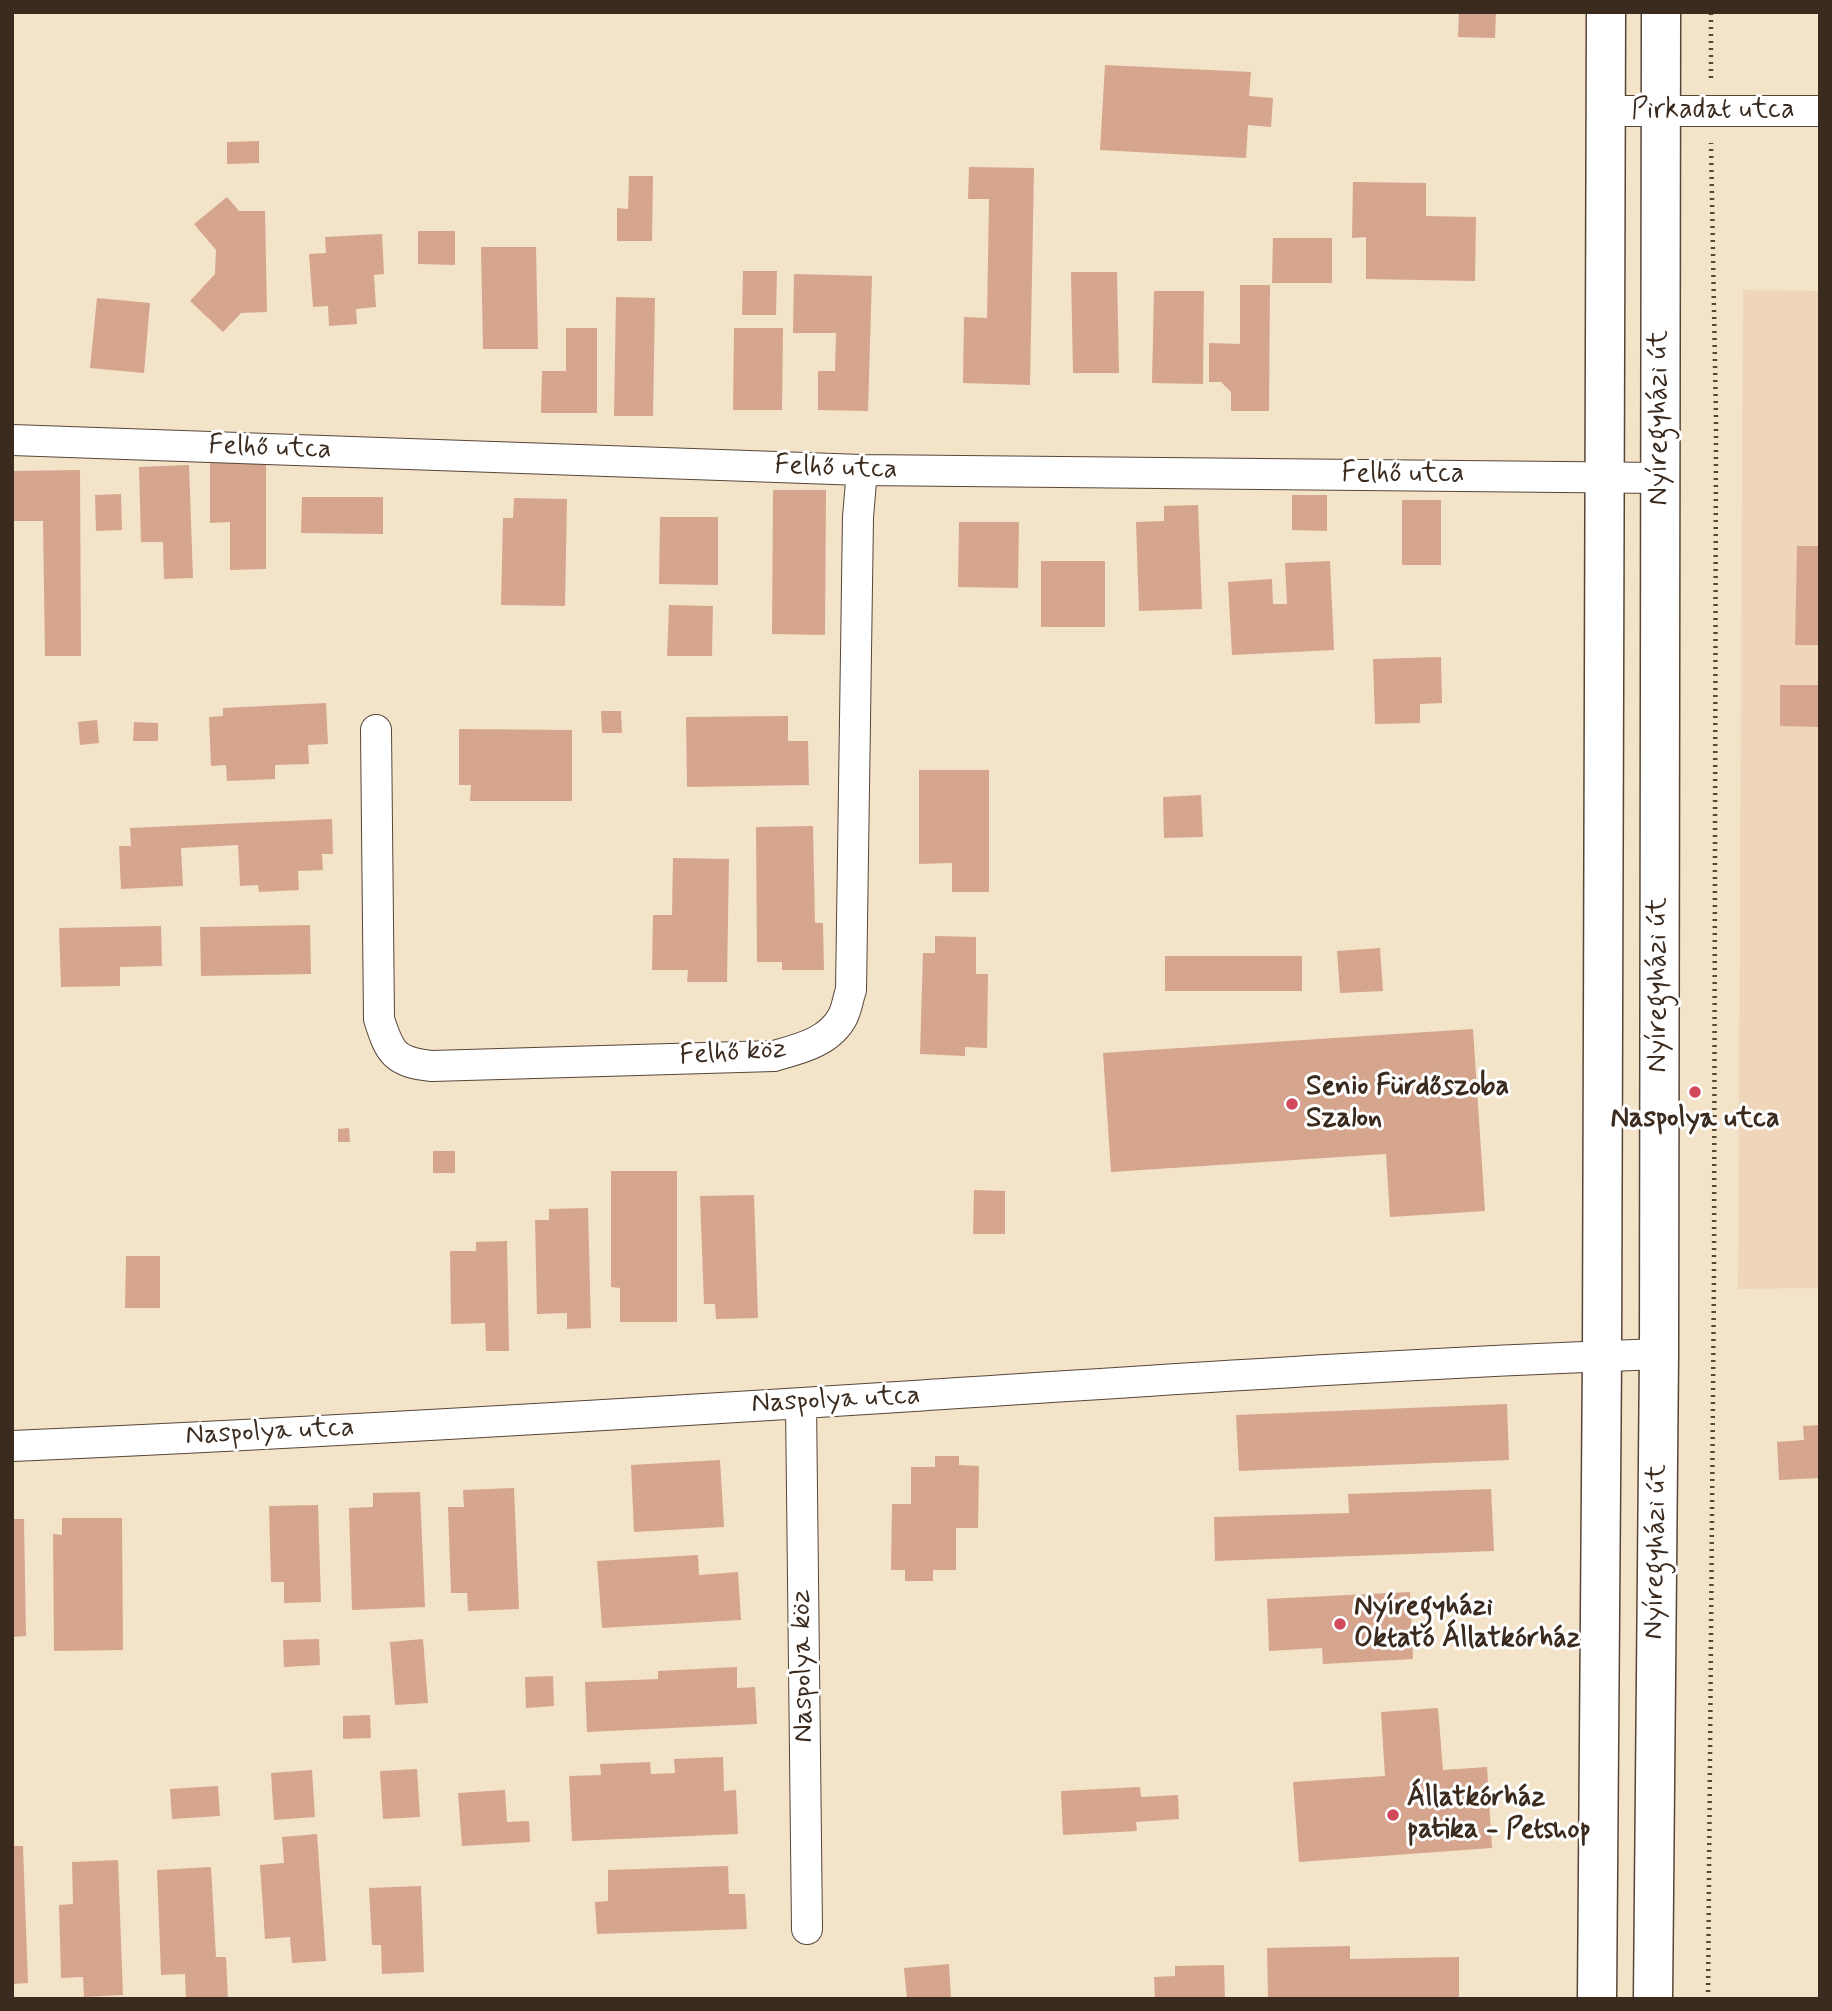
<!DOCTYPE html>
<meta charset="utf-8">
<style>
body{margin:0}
#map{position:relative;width:1832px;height:2011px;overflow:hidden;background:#f3e3c9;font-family:Mynerve,sans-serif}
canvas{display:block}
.frame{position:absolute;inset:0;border:14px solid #3b2a1e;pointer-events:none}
</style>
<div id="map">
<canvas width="1832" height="2011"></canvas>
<div class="frame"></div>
</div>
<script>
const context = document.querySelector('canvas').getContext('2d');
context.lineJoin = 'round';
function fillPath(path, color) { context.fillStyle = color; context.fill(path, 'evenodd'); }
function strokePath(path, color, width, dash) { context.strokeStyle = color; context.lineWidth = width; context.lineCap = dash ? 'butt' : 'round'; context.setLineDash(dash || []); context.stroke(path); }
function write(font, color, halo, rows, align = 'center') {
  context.font = font + ' Mynerve,sans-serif'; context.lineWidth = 6; context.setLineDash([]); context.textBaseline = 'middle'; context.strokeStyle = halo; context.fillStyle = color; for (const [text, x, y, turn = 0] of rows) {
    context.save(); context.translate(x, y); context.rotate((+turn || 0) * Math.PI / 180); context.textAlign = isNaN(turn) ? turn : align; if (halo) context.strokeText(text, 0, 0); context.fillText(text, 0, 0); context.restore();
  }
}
fillPath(new Path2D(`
 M 1743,290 L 1820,291 L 1820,1288 L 1738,1289 Z`), '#efd6bb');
fillPath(new Path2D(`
 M 1459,12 L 1496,12 L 1495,38 L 1458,37 Z
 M 1105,65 L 1251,72 L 1249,96 L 1273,98 L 1271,127 L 1248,125 L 1246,158 L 1100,150 Z
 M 259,141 L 259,163 L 227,164 L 227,142 Z
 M 969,167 L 1034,168 L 1030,385 L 963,383 L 964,317 L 987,318 L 989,199 L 968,199 Z
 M 629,176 L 653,176 L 652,241 L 617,241 L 617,208 L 628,209 Z
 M 1353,182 L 1426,183 L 1426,216 L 1476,217 L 1475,281 L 1366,279 L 1366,237 L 1352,238 Z
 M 227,197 L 239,211 L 265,211 L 267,312 L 241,313 L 223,332 L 190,301 L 215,274 L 216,250 L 194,224 Z
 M 418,231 L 455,231 L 455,265 L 418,264 Z
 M 382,234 L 384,274 L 374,275 L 376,307 L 356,309 L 357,324 L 329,326 L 328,306 L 313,307 L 309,254 L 326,253 L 325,237 Z
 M 1273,238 L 1332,238 L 1332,283 L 1272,283 Z
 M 481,247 L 536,247 L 538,349 L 483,349 Z
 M 743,271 L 777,271 L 776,315 L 742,315 Z
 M 1071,272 L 1117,272 L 1119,373 L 1073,373 Z
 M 794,274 L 872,276 L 868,411 L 818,410 L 818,371 L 835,371 L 836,333 L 793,333 Z
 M 1240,285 L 1270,285 L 1269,411 L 1231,411 L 1231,392 L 1221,382 L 1209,382 L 1209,343 L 1240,344 Z
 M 1154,291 L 1204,291 L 1203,384 L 1152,383 Z
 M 616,297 L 655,298 L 653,416 L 614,416 Z
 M 97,298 L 150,303 L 144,373 L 90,368 Z
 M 566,328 L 597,328 L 597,413 L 541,413 L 542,371 L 566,371 Z
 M 734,328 L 783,328 L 782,410 L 733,410 Z
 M 266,461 L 266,569 L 230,570 L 230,522 L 210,523 L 210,462 Z
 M 189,465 L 193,578 L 164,579 L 163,542 L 141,542 L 139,467 Z
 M 80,470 L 81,656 L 45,656 L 43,521 L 12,521 L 12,471 Z
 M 773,490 L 826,490 L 825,635 L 772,634 Z
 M 121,494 L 122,530 L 96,531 L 95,495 Z
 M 1292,495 L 1327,495 L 1327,531 L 1292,530 Z
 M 302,497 L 383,497 L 383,534 L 301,533 Z
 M 514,498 L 567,499 L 565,606 L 501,605 L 503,518 L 513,518 Z
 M 1402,500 L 1441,500 L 1441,565 L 1402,565 Z
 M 1198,505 L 1202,609 L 1139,611 L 1136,522 L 1164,521 L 1164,506 Z
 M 660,517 L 718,517 L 718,585 L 659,584 Z
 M 959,522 L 1019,522 L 1018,588 L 958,587 Z
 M 1797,546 L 1820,546 L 1820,645 L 1795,645 Z
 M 1041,561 L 1105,561 L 1105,627 L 1041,627 Z
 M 1330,561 L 1334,650 L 1232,655 L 1228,582 L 1272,579 L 1273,604 L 1287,604 L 1285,563 Z
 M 669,605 L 713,606 L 712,656 L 667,656 Z
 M 1441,657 L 1442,703 L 1420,704 L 1420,723 L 1375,724 L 1373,659 Z
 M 1780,685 L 1820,685 L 1820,727 L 1780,726 Z
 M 326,703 L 328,744 L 308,745 L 309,764 L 275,765 L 275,779 L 227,781 L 226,765 L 211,766 L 209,717 L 223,716 L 223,708 Z
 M 601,711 L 621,711 L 622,733 L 602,733 Z
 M 788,716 L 788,741 L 808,741 L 809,785 L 687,787 L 686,717 Z
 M 97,720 L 99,743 L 80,745 L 78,722 Z
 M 134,722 L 158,723 L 158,741 L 133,741 Z
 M 459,729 L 572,730 L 572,801 L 470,801 L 471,785 L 459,785 Z
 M 919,770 L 989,770 L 989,892 L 952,892 L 952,863 L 919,864 Z
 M 1201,795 L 1203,837 L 1164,838 L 1163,797 Z
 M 332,819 L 333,854 L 322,854 L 323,870 L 298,871 L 299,890 L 259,892 L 258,885 L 240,886 L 238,845 L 181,848 L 183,886 L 121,889 L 119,846 L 131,846 L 130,828 Z
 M 813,826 L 815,923 L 823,923 L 824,970 L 782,970 L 782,962 L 757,962 L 756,827 Z
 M 673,858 L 729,859 L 727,982 L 687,982 L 688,970 L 652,970 L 653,915 L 672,915 Z
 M 310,925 L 311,974 L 201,976 L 200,927 Z
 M 161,926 L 162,966 L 120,967 L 120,986 L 61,987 L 59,928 Z
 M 935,936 L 976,937 L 976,974 L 988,974 L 987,1048 L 965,1047 L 965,1056 L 920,1054 L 923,953 L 935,953 Z
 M 1380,948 L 1383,991 L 1340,993 L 1337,951 Z
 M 1165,956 L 1302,956 L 1302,991 L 1165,991 Z
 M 1473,1029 L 1485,1211 L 1390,1217 L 1386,1154 L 1111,1172 L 1103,1053 Z
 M 349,1128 L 350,1142 L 338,1142 L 338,1129 Z
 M 433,1151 L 455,1151 L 455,1173 L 433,1173 Z
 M 611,1171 L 677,1171 L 677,1322 L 620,1322 L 620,1288 L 611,1287 Z
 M 974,1190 L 1005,1191 L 1005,1234 L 973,1234 Z
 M 754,1195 L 758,1318 L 716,1319 L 715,1304 L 704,1304 L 700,1196 Z
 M 588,1208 L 591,1328 L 567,1329 L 567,1313 L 537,1314 L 535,1220 L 549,1220 L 549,1209 Z
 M 507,1241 L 509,1351 L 486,1351 L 485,1323 L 451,1324 L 450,1251 L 476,1251 L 476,1242 Z
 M 126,1256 L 160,1256 L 160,1308 L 125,1308 Z
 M 1507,1404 L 1509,1460 L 1239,1471 L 1236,1415 Z
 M 1820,1425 L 1820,1478 L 1779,1480 L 1777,1442 L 1804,1440 L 1803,1426 Z
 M 935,1456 L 959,1456 L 959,1465 L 979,1466 L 978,1528 L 956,1528 L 956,1570 L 933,1570 L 933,1581 L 905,1581 L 905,1570 L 891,1570 L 892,1504 L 911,1504 L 911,1467 L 935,1467 Z
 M 720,1460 L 724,1527 L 634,1532 L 631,1465 Z
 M 514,1488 L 519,1609 L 468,1611 L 467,1593 L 451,1593 L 448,1507 L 464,1507 L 463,1490 Z
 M 1491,1489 L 1494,1551 L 1215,1561 L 1214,1517 L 1349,1513 L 1348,1494 Z
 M 420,1492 L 425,1607 L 352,1610 L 349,1508 L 373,1507 L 373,1493 Z
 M 318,1505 L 321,1602 L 284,1603 L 284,1582 L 271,1582 L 269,1506 Z
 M 62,1518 L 122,1518 L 123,1650 L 54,1651 L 53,1534 L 62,1535 Z
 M 12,1519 L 24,1519 L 26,1636 L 12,1637 Z
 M 698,1555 L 699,1575 L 738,1572 L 741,1620 L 602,1628 L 597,1561 Z
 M 1410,1592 L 1413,1659 L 1323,1664 L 1322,1648 L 1269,1651 L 1267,1599 Z
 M 319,1639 L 320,1665 L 284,1667 L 283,1640 Z
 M 423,1639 L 428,1703 L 395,1705 L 390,1642 Z
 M 737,1667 L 737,1688 L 755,1687 L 757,1724 L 587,1732 L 585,1682 L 658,1679 L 658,1671 Z
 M 553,1676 L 554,1706 L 526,1708 L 525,1677 Z
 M 1438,1708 L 1443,1770 L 1487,1767 L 1492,1848 L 1299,1862 L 1293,1782 L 1385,1776 L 1381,1712 Z
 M 370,1715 L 371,1738 L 343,1739 L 343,1716 Z
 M 723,1757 L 724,1791 L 736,1790 L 738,1834 L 572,1841 L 569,1776 L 601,1775 L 600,1764 L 650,1762 L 651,1774 L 675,1773 L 674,1759 Z
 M 417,1769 L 420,1817 L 383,1819 L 380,1771 Z
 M 312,1770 L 315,1817 L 274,1820 L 271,1773 Z
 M 218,1786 L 220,1816 L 172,1819 L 170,1789 Z
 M 1140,1787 L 1141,1797 L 1178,1795 L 1179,1819 L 1136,1822 L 1137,1831 L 1063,1835 L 1061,1791 Z
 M 505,1790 L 507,1822 L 529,1821 L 530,1842 L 462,1846 L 458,1793 Z
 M 317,1834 L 326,1961 L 292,1963 L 290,1937 L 265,1939 L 260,1865 L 284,1863 L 282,1837 Z
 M 12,1846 L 23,1846 L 28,1983 L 12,1984 Z
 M 118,1860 L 123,1995 L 84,1997 L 83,1977 L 61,1978 L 59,1905 L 73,1904 L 72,1862 Z
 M 728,1866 L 729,1894 L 745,1894 L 747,1929 L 597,1934 L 595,1902 L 608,1901 L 608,1870 Z
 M 211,1867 L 216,1957 L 226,1957 L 228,1999 L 186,1999 L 185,1974 L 161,1975 L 157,1870 Z
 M 421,1886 L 424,1972 L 382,1974 L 381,1945 L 372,1945 L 369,1888 Z
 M 1350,1946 L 1350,1959 L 1459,1957 L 1459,1999 L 1268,1999 L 1267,1948 Z
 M 949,1964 L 951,1999 L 907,1999 L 904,1968 Z
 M 1224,1965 L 1225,1999 L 1155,1999 L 1154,1977 L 1175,1976 L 1175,1966 Z`), '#d5a68d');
const minor = new Path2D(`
 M 1606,111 L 1820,111
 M 12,440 L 862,470 L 1661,478
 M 376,730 L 379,1019 C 390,1054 395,1062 432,1066 L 774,1056 C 799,1049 830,1042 843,1016 C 847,1008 848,998 851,990 L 858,517 L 862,470
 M 801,1403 L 807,1929
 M 12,1446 C 313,1433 614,1415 914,1396 C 1163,1380 1411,1363 1659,1354`);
const primary = new Path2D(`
 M 1597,1999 L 1602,1356 L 1606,12
 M 1653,1999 L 1659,1354 L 1661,12`);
strokePath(minor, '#574638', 32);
strokePath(primary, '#574638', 41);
strokePath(new Path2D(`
 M 1711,78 L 1711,12
 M 1708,1999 L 1714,1274 L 1716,419 L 1711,143`), '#574638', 4.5, [2, 5]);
strokePath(minor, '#fff', 30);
strokePath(primary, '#fff', 38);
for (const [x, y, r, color] of [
 [1695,1092,7,"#d1495b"],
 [1292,1104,7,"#d1495b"],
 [1340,1624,7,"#d1495b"],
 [1393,1815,7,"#d1495b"]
]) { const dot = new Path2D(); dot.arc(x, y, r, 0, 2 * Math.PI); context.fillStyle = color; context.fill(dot); strokePath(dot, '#fff', 2.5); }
write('28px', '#3b2a1e', '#fff', [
 ["Pirkadat utca",1713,111],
 ["Nyíregyházi út",1660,418,-90],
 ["Felhő utca",270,449,2],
 ["Felhő utca",836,469,2],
 ["Felhő utca",1403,475],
 ["Nyíregyházi út",1659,985,-90],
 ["Felhő köz",733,1054,-4],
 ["Naspolya utca",836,1401,-3],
 ["Naspolya utca",270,1433,-3],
 ["Nyíregyházi út",1657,1552,-89],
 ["Naspolya köz",804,1666,-91]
]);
write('bold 28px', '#3b2a1e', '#fff', [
 ["Senio Fürdőszoba",1306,1088],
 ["Szalon",1306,1120],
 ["Naspolya utca",1695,1120,"center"],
 ["Nyíregyházi",1354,1608],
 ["Oktató Állatkórház",1354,1640],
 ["Állatkórház",1407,1799],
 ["patika - Petshop",1407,1831]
], 'left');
</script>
